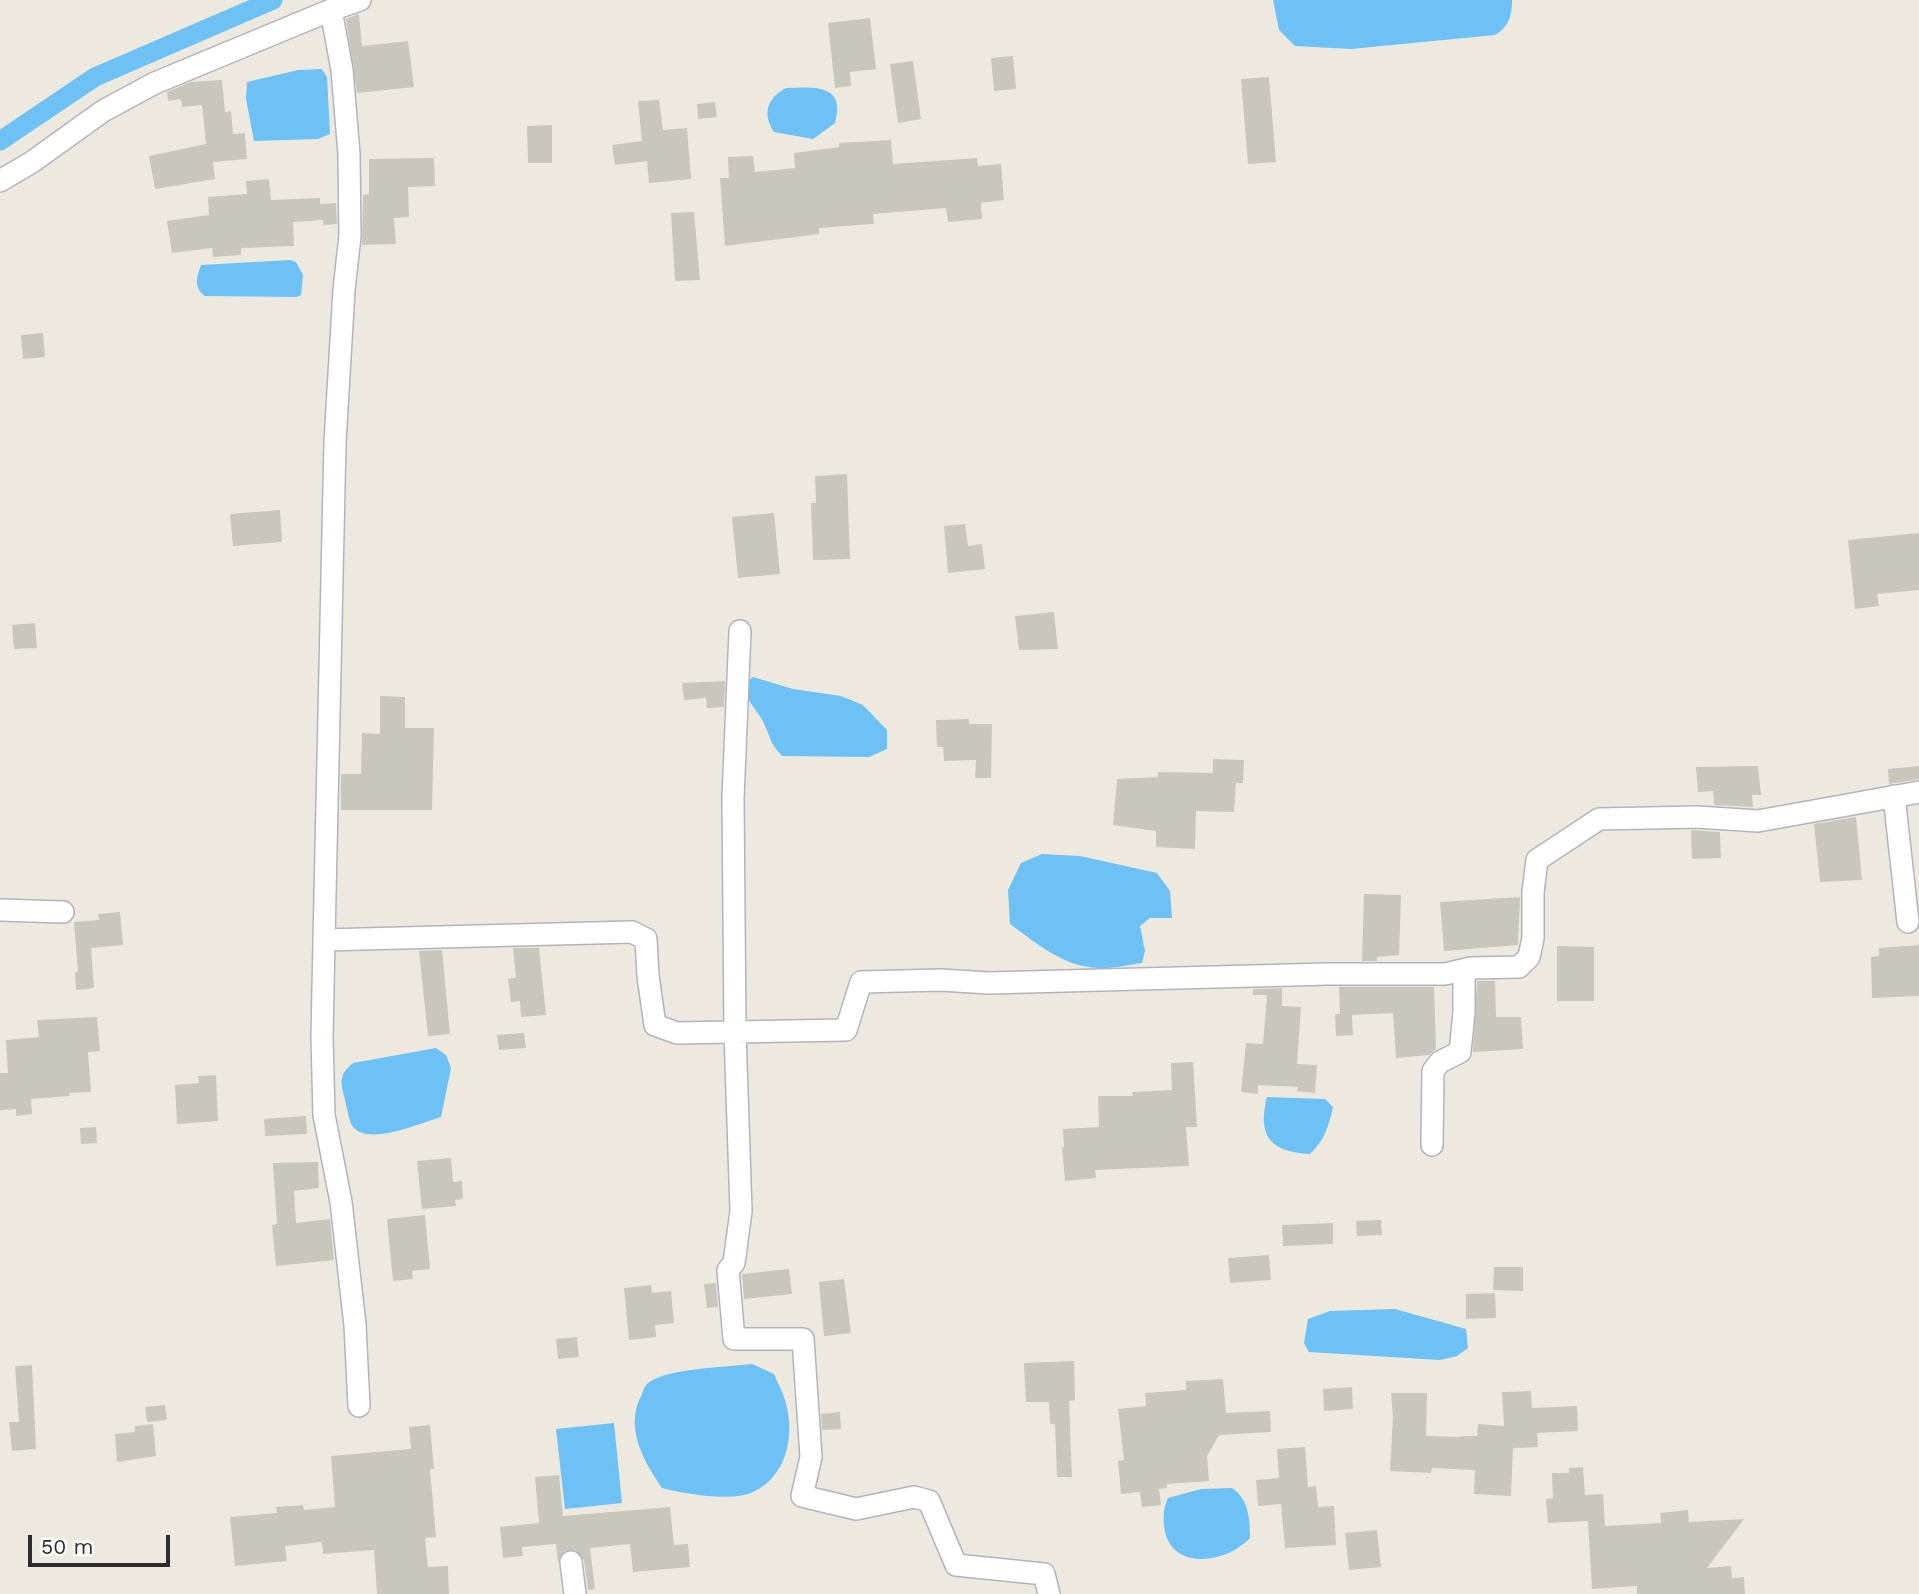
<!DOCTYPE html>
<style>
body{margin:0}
#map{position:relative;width:1919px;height:1594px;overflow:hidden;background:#eee9de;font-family:"Work Sans",sans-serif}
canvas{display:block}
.scale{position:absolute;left:28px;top:1535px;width:142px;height:32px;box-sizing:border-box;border:4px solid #2c2c2c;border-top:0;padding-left:9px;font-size:21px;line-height:24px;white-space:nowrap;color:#2c2c2c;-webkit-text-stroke:5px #fff;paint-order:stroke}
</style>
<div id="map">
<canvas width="1919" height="1594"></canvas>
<div class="scale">50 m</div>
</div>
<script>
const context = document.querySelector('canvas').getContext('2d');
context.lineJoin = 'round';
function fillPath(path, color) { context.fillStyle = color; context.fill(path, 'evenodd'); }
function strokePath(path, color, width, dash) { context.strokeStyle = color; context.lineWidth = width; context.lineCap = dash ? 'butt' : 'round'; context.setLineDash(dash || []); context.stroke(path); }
fillPath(new Path2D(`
 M 1273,0 L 1512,0 C 1512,15 1509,27 1495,35 L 1351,49 L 1295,46 L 1279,30 Z
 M 322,69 L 327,77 L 330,134 L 318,139 L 254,141 L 246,99 L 247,82 L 298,70 Z
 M 786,88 C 815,87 846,84 835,123 L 813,139 L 774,132 C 762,114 767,98 786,88 Z
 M 290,260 L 296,262 L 303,275 L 301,295 L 297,297 L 205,296 C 193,288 197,276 201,265 Z
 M 753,677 L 793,689 L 841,696 L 863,705 L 887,730 L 887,749 L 869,757 L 782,756 C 769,741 772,741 765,726 C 759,710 745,702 744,684 Z
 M 1042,854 L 1080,856 L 1157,873 L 1170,891 L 1172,918 L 1150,918 L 1140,926 L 1145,951 L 1142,963 C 1128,965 1112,969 1098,968 C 1064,967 1036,943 1010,924 L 1008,890 L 1021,863 Z
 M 436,1048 L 446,1055 L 451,1068 L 441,1117 C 420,1123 370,1146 353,1127 C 348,1120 347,1105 344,1096 C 340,1080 340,1074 353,1063 Z
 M 1267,1097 L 1325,1099 L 1333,1107 C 1329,1126 1324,1141 1310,1154 C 1270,1152 1257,1136 1267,1097 Z
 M 1395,1309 L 1466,1329 L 1468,1348 L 1457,1356 L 1440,1360 L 1309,1352 L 1304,1343 L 1308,1319 L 1330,1311 Z
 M 752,1364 L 774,1374 C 778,1384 784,1394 786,1404 C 795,1437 786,1477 753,1492 C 731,1502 685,1494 662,1488 C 643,1460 624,1427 642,1394 C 643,1391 644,1387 647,1384 C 664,1368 728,1367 752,1364 Z
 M 614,1423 L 622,1503 L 565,1509 L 556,1429 Z
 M 1232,1488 C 1249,1499 1250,1520 1250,1538 C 1226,1564 1168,1572 1164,1525 C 1163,1515 1164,1507 1168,1498 L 1201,1489 Z`), '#6dc1f5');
strokePath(new Path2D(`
 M 0,141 L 95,77 L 273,0`), '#6dc1f5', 19);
fillPath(new Path2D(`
 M 359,14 L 362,46 L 408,41 L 414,87 L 357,93 L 346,19 Z
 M 870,18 L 876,69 L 850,72 L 851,86 L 835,88 L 828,23 Z
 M 1013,56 L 1016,89 L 994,91 L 991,58 Z
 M 913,61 L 921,119 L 898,123 L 890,64 Z
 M 1269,77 L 1276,162 L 1248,164 L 1241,79 Z
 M 222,80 L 225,112 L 231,111 L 233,134 L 245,133 L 247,159 L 213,162 L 215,179 L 155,189 L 149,156 L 206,144 L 202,105 L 182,107 L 181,99 L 168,101 L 167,92 L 191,82 Z
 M 659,100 L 663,130 L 687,128 L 691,179 L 649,183 L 647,161 L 615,165 L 612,145 L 642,141 L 638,101 Z
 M 715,102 L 717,117 L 698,119 L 697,104 Z
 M 552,125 L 552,163 L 528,163 L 527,126 Z
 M 891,140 L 893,164 L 977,158 L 978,166 L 1001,164 L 1004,200 L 981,203 L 982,219 L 948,222 L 946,208 L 873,214 L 874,224 L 819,228 L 819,234 L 725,246 L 720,178 L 729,178 L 728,157 L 753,156 L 755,172 L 795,168 L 794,153 L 839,147 L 839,143 Z
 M 434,158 L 435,186 L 408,187 L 409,217 L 394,218 L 396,244 L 362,245 L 363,195 L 369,194 L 369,159 Z
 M 269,179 L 271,200 L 320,198 L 320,204 L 336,203 L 337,224 L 323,225 L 323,220 L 293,222 L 294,246 L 241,248 L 241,255 L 213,257 L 212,248 L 172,253 L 167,221 L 209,215 L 208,197 L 247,194 L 246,181 Z
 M 694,212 L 700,280 L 675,281 L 671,213 Z
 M 43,333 L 45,357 L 23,359 L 21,335 Z
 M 847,474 L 850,559 L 813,560 L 811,503 L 816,503 L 815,476 Z
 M 280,510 L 282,542 L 233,546 L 230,514 Z
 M 774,513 L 780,574 L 738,578 L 732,517 Z
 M 965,524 L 968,546 L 982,544 L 985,569 L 948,573 L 944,526 Z
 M 1919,533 L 1919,590 L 1877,594 L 1879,606 L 1855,609 L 1848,540 Z
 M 1054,612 L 1058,649 L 1019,650 L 1015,616 Z
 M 35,623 L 37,648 L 14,649 L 12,625 Z
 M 725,681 L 724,707 L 707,708 L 706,698 L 684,700 L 682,683 Z
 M 380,696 L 405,697 L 405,728 L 434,728 L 432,810 L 341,810 L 341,774 L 361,774 L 362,733 L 380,734 Z
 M 969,719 L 969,724 L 992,724 L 991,778 L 975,778 L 976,760 L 944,761 L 943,747 L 937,747 L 936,720 Z
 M 1213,759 L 1244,760 L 1243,783 L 1236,783 L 1234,812 L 1196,811 L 1195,849 L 1156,847 L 1156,831 L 1113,825 L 1117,779 L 1158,777 L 1158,772 L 1213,773 Z
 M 1758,766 L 1761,795 L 1752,795 L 1753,807 L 1714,805 L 1713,791 L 1698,792 L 1696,767 Z
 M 1919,766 L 1919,779 L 1889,784 L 1888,769 Z
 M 1856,817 L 1862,880 L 1820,882 L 1814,824 Z
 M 1691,830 L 1720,832 L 1721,858 L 1692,859 Z
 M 1364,894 L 1401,895 L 1399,955 L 1377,957 L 1377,961 L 1362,961 Z
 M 1520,897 L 1518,945 L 1444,951 L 1440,902 Z
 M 120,912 L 123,945 L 91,948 L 94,988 L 76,990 L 75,972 L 78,972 L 74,922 L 99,920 L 98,914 Z
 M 1919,945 L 1919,996 L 1872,998 L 1871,957 L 1879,956 L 1879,948 Z
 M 1557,946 L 1594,947 L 1594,1001 L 1557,1001 Z
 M 513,948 L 539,948 L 546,1015 L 521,1017 L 520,1001 L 511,1002 L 508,979 L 516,978 Z
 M 442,950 L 450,1034 L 428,1036 L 419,951 Z
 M 1477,981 L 1495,981 L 1496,1017 L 1521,1017 L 1523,1049 L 1473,1052 Z
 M 1339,987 L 1434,987 L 1436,1049 L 1429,1055 L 1396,1058 L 1393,1013 L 1352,1015 L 1353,1035 L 1336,1036 L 1335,1014 L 1340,1014 Z
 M 1282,988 L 1282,1006 L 1301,1007 L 1297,1064 L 1317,1065 L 1315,1093 L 1297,1091 L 1298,1087 L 1258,1085 L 1258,1094 L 1241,1092 L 1246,1043 L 1263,1044 L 1267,995 L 1253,995 L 1253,989 Z
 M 97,1017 L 100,1051 L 88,1052 L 91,1092 L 69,1093 L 70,1096 L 31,1099 L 32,1114 L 16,1116 L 16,1109 L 0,1110 L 0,1073 L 8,1073 L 6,1040 L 39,1037 L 37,1020 Z
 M 524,1033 L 526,1048 L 499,1050 L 497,1035 Z
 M 1193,1062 L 1197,1127 L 1186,1127 L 1189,1166 L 1095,1170 L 1096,1178 L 1065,1181 L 1062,1147 L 1064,1147 L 1063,1129 L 1099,1127 L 1098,1096 L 1133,1096 L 1132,1092 L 1172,1090 L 1171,1063 Z
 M 216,1075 L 218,1121 L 177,1124 L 175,1085 L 199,1083 L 198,1076 Z
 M 306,1116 L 307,1134 L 265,1136 L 264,1119 Z
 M 96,1127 L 97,1143 L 81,1144 L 80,1128 Z
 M 451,1158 L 453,1182 L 462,1181 L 463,1199 L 455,1200 L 456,1206 L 422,1209 L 417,1161 Z
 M 318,1162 L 319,1188 L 294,1191 L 296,1223 L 330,1219 L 334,1260 L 276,1266 L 272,1225 L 277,1224 L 273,1163 Z
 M 425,1215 L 430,1269 L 412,1271 L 413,1279 L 393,1281 L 387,1219 Z
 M 1381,1220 L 1382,1235 L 1357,1236 L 1356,1221 Z
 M 1333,1223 L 1333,1244 L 1283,1246 L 1282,1225 Z
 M 1269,1255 L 1271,1280 L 1230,1283 L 1228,1258 Z
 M 1494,1267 L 1523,1267 L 1523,1291 L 1493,1290 Z
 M 789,1269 L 792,1294 L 744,1299 L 742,1274 Z
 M 844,1279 L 851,1333 L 824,1336 L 819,1282 Z
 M 716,1283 L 718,1307 L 707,1308 L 704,1284 Z
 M 651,1285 L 652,1293 L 671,1291 L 674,1323 L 655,1325 L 656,1337 L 629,1340 L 624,1288 Z
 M 1495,1293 L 1496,1318 L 1466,1319 L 1466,1294 Z
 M 577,1337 L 579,1357 L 558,1359 L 556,1339 Z
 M 1074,1361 L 1075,1400 L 1069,1401 L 1072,1477 L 1057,1477 L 1055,1424 L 1050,1424 L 1049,1402 L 1026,1402 L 1024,1363 Z
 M 32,1365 L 36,1449 L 12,1451 L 9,1422 L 19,1422 L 15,1366 Z
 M 1223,1379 L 1226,1413 L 1270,1411 L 1271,1432 L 1219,1435 L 1207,1456 L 1209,1481 L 1167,1484 L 1167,1488 L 1159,1489 L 1161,1505 L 1142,1507 L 1140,1492 L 1121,1494 L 1118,1461 L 1124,1460 L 1118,1409 L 1146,1406 L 1145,1393 L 1186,1390 L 1186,1381 Z
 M 1352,1387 L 1353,1409 L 1324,1411 L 1323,1389 Z
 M 1531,1391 L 1532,1408 L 1577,1406 L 1578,1431 L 1537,1433 L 1538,1447 L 1513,1448 L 1511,1496 L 1474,1494 L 1475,1470 L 1432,1468 L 1431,1473 L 1390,1471 L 1393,1417 L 1391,1393 L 1427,1393 L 1426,1436 L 1460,1437 L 1460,1436 L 1477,1436 L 1478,1424 L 1504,1426 L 1502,1392 Z
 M 165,1405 L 167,1420 L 147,1422 L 145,1407 Z
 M 840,1412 L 841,1429 L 822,1430 L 821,1414 Z
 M 153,1424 L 156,1456 L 117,1462 L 115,1434 L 135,1432 L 135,1426 Z
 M 430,1425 L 434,1469 L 430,1469 L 436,1537 L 425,1538 L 428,1567 L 448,1566 L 449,1594 L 377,1594 L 374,1550 L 323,1554 L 322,1542 L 285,1546 L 287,1561 L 235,1566 L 230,1517 L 277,1513 L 276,1507 L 303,1505 L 304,1510 L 335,1507 L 331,1456 L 411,1449 L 409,1427 Z
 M 1305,1447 L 1308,1487 L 1316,1486 L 1318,1507 L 1334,1506 L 1336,1545 L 1285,1548 L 1281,1504 L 1258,1506 L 1256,1480 L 1279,1478 L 1277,1449 Z
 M 1583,1467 L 1585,1495 L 1603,1494 L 1605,1526 L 1661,1523 L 1660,1513 L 1688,1510 L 1689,1522 L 1744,1519 L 1707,1568 L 1731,1566 L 1732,1578 L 1744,1577 L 1745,1594 L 1637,1594 L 1637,1586 L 1592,1589 L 1588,1521 L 1548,1523 L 1546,1499 L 1553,1498 L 1552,1473 L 1569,1473 L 1569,1468 Z
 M 559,1475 L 563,1516 L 670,1507 L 674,1545 L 688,1544 L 690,1567 L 633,1572 L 630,1544 L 590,1548 L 595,1589 L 588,1590 L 584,1560 L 575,1550 L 564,1551 L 558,1563 L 556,1544 L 522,1547 L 523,1556 L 503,1558 L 500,1527 L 539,1523 L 535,1477 Z
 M 1377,1530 L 1381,1567 L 1349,1570 L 1345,1533 Z`), '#c9c7bc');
const minor = new Path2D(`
 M 331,10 L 342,70 L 349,154 L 350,236 L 344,290 L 335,442 L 324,940 L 632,932 L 646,939 L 648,976 L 655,1025 L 677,1033 L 846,1030 L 861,982 L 941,980 L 989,983 L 1328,974 L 1445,974 L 1471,968 L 1519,967 L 1529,957 L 1533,938 L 1533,892 L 1537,860 L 1599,819 L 1697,817 L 1758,821 L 1919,792
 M 0,181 L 32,162 L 103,111 L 155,83 L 331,10 L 360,0
 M 740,631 L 733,798 L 735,1032 L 741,1211 L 734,1263 L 728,1270 L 734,1339 L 803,1339 L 811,1457 L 802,1496 L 856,1509 L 914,1497 L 929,1501 L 956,1565 L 1044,1574 L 1049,1594
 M 1894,796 L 1908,922
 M 0,910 L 63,912
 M 324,940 L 322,1037 L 324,1115 L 341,1202 L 355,1325 L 359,1406
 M 1432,1145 L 1433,1071 L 1440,1062 L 1460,1052 L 1464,1012 L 1464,971
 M 571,1562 L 575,1594`);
strokePath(minor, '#b2b3c0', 24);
strokePath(minor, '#fff', 21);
</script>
